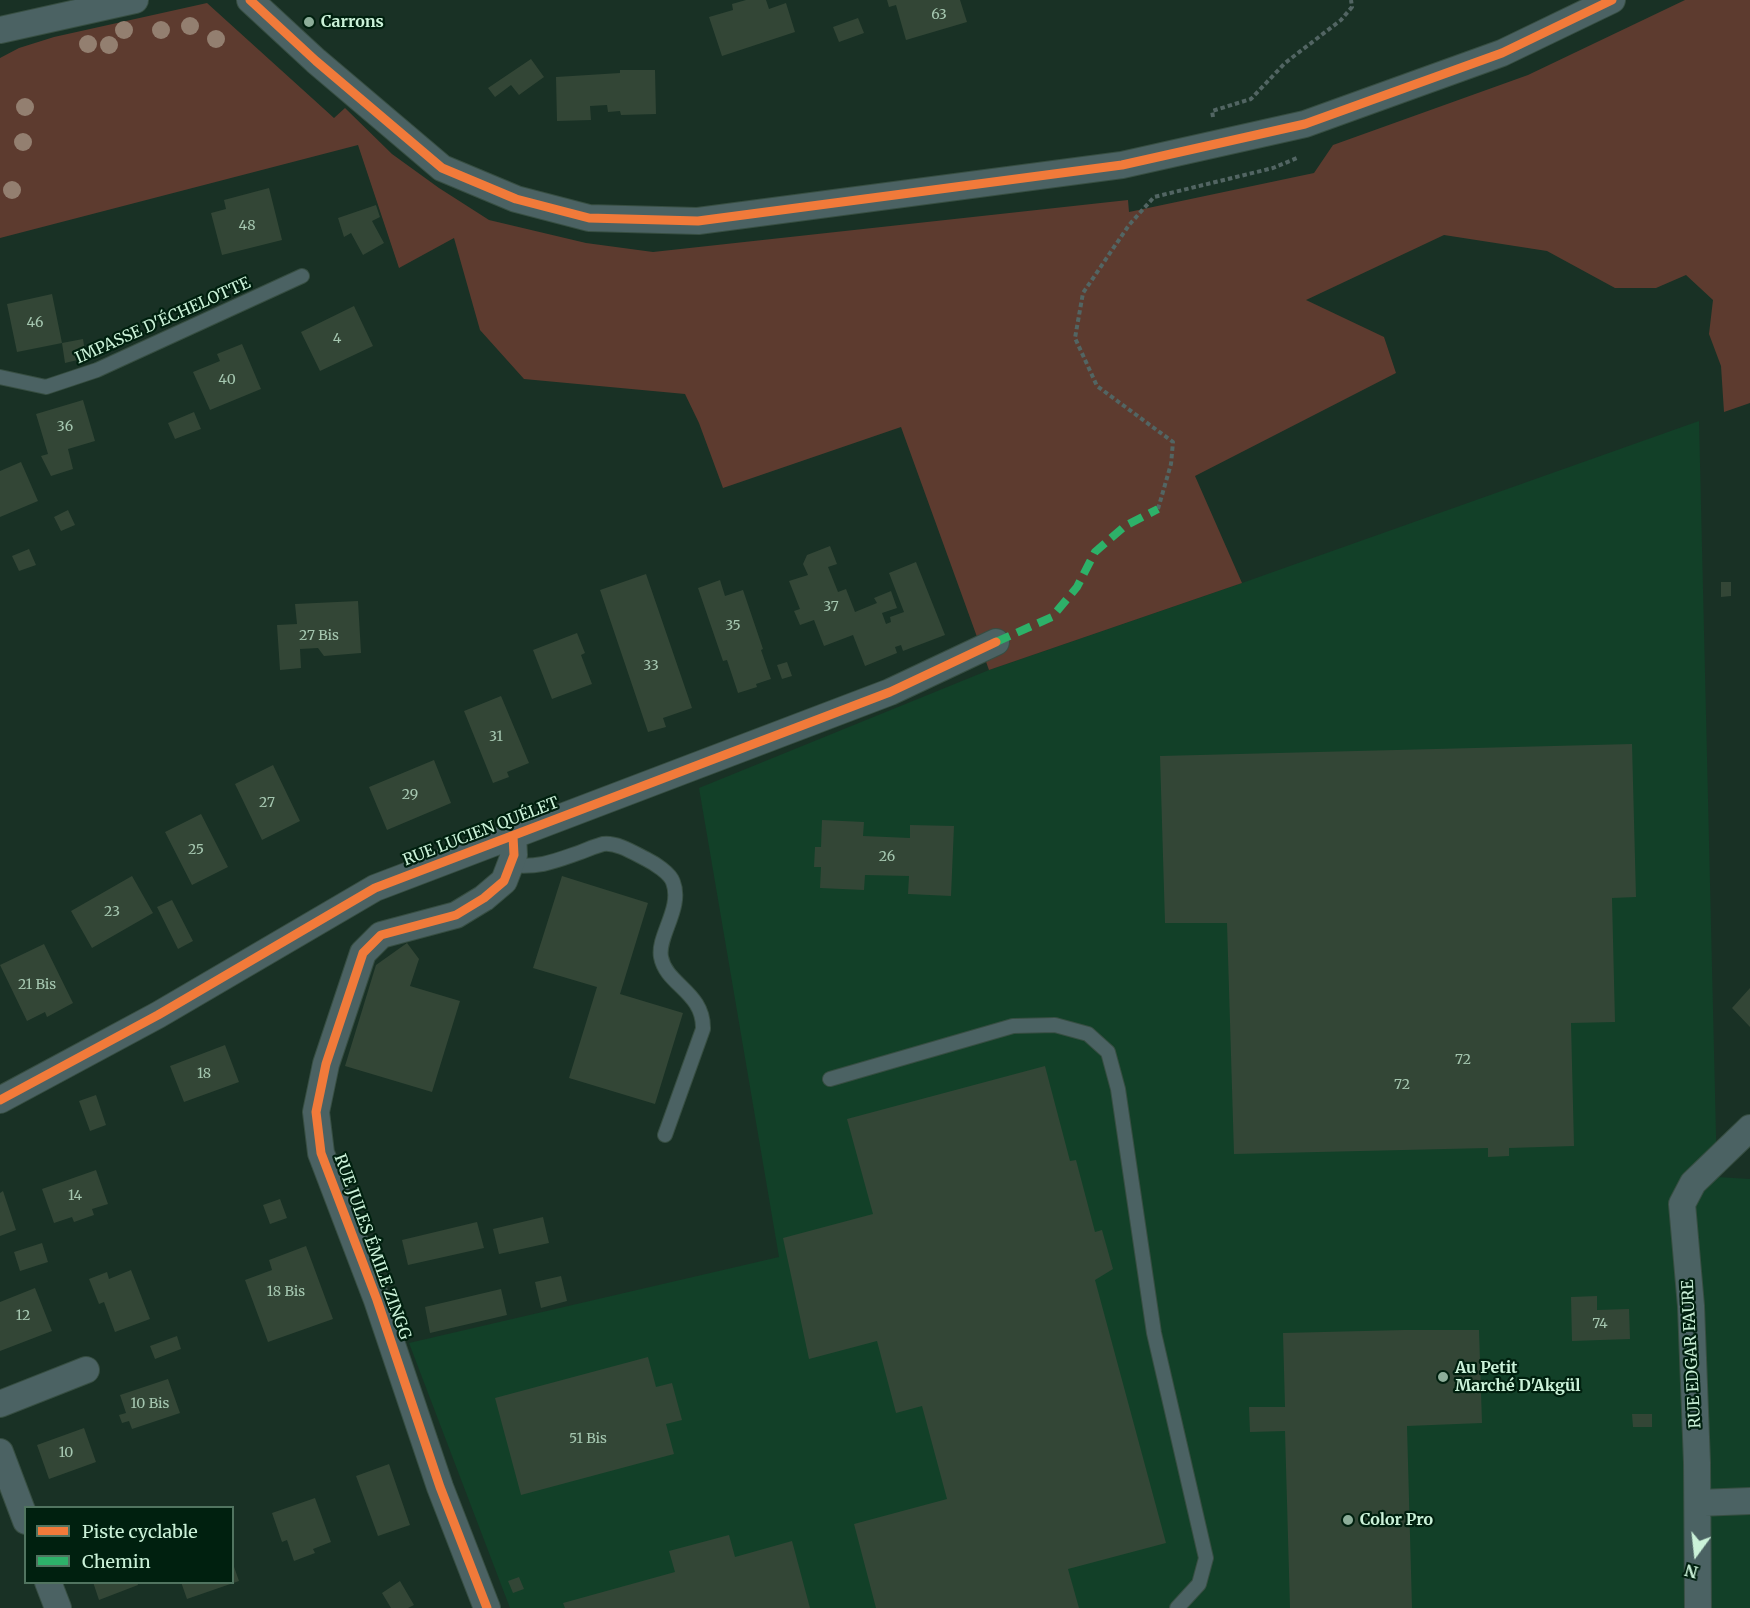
<!DOCTYPE html>
<meta charset="utf-8">
<style>
body{margin:0}
#map{position:relative;width:1750px;height:1608px;overflow:hidden;background:#193125;font-family:Merriweather,serif}
canvas{display:block}
.legend{position:absolute;left:24px;top:1506px;width:210px;height:78px;box-sizing:border-box;background:#00200f;border:2px solid #517460;margin:0;padding:8px 10px;list-style:none;font-size:18px;color:#cbf2d9}
.legend li{display:flex;align-items:center;gap:12px;height:30px}
.legend b{width:30px;border:2px solid #517460}
.north{position:absolute;left:1666px;top:1524px;width:60px;height:60px;-webkit-text-stroke:4px #00200f;paint-order:stroke;rotate:195deg;font-size:16px;font-weight:700;line-height:24px;text-align:center;color:#cbf2d9}
.north::after{content:'';display:block;margin:auto;width:21px;height:27px;background:#cbf2d9;clip-path:polygon(50% 0,100% 100%,50% 72%,0 100%)}
</style>
<div id="map">
<canvas width="1750" height="1608"></canvas>
<ul class="legend">
<li><b style="height:8px;background:#f17a3a"></b>Piste cyclable</li>
<li><b style="height:8px;background:#2db169"></b>Chemin</li>
</ul>
<div class="north">N</div>
</div>
<script>
const context = document.querySelector('canvas').getContext('2d');
context.lineJoin = 'round';
function fillPath(path, color) { context.fillStyle = color; context.fill(path, 'evenodd'); }
function strokePath(path, color, width, dash) { context.strokeStyle = color; context.lineWidth = width; context.lineCap = dash ? 'butt' : 'round'; context.setLineDash(dash || []); context.stroke(path); }
function write(font, color, halo, rows, align = 'center') {
  context.font = font + ' Merriweather,serif'; context.lineWidth = 4.5; context.setLineDash([]); context.textBaseline = 'middle'; context.strokeStyle = halo; context.fillStyle = color; for (const [text, x, y, turn = 0] of rows) {
    context.save(); context.translate(x, y); context.rotate((+turn || 0) * Math.PI / 180); context.textAlign = isNaN(turn) ? turn : align; if (halo) context.strokeText(text, 0, 0); context.fillText(text, 0, 0); context.restore();
  }
}
fillPath(new Path2D(`
 M 1699,421 L 1717,1177 L 1750,1179 L 1750,1608 L 510,1608 L 409,1343 L 779,1257 L 699,788 L 989,670 L 1242,583 Z`), '#124028');
fillPath(new Path2D(`
 M 1685,0 L 1750,0 L 1750,403 L 1724,412 L 1721,366 L 1709,334 L 1713,300 L 1686,275 L 1656,288 L 1615,288 L 1547,251 L 1444,235 L 1306,300 L 1384,337 L 1396,373 L 1195,476 L 1242,583 L 989,670 L 901,427 L 723,488 L 699,423 L 685,394 L 524,379 L 480,330 L 454,238 L 399,268 L 358,145 L 0,238 L 0,58 L 19,48 L 54,37 L 207,3 L 334,118 L 345,108 L 392,154 L 439,188 L 489,220 L 586,243 L 653,252 L 1128,200 L 1129,212 L 1314,173 L 1333,145 L 1528,75 Z`), '#5d3b2f');
fillPath(new Path2D(`
 M 746,0 L 766,0 L 769,9 L 786,3 L 795,32 L 722,56 L 709,17 L 733,10 L 732,4 Z
 M 887,0 L 960,0 L 967,22 L 906,40 L 896,5 L 889,7 Z
 M 858,18 L 864,33 L 839,42 L 833,27 Z
 M 531,59 L 544,77 L 519,95 L 511,85 L 495,97 L 488,88 Z
 M 620,70 L 655,70 L 656,114 L 621,115 L 620,111 L 608,112 L 607,105 L 590,106 L 591,120 L 557,121 L 556,77 L 620,73 Z
 M 269,188 L 282,240 L 222,255 L 211,213 L 226,209 L 224,200 Z
 M 376,205 L 380,217 L 372,221 L 384,243 L 363,255 L 351,233 L 344,237 L 338,218 Z
 M 52,294 L 62,343 L 17,352 L 7,304 Z
 M 354,306 L 373,346 L 320,371 L 301,332 Z
 M 83,339 L 86,358 L 65,363 L 62,343 Z
 M 242,344 L 261,389 L 210,410 L 193,372 L 220,361 L 217,354 Z
 M 83,400 L 95,441 L 68,449 L 73,469 L 51,476 L 41,456 L 48,454 L 36,414 Z
 M 194,412 L 201,429 L 175,439 L 168,423 Z
 M 21,462 L 38,501 L 0,517 L 0,471 Z
 M 68,510 L 75,525 L 61,531 L 54,517 Z
 M 830,546 L 837,564 L 828,567 L 838,592 L 846,589 L 855,612 L 877,603 L 874,598 L 891,591 L 897,608 L 882,613 L 886,624 L 891,622 L 890,617 L 904,612 L 889,573 L 916,562 L 945,635 L 903,651 L 901,645 L 895,647 L 897,653 L 865,666 L 853,635 L 824,646 L 814,620 L 800,625 L 794,611 L 800,609 L 789,581 L 808,575 L 803,564 L 807,555 Z
 M 29,549 L 36,565 L 19,571 L 12,556 Z
 M 646,574 L 692,708 L 663,718 L 666,727 L 648,732 L 600,590 Z
 M 720,580 L 725,596 L 743,590 L 763,649 L 761,650 L 771,679 L 756,684 L 757,687 L 738,693 L 727,660 L 723,661 L 698,588 Z
 M 1721,582 L 1731,582 L 1731,596 L 1721,597 Z
 M 358,601 L 361,653 L 324,656 L 318,648 L 300,649 L 301,668 L 280,670 L 277,625 L 297,624 L 295,604 Z
 M 577,633 L 585,653 L 581,655 L 592,684 L 552,699 L 533,650 Z
 M 787,662 L 792,676 L 782,679 L 777,665 Z
 M 501,696 L 529,763 L 507,772 L 509,777 L 493,783 L 464,711 Z
 M 1632,744 L 1636,897 L 1612,898 L 1615,1022 L 1571,1023 L 1574,1146 L 1509,1148 L 1509,1156 L 1488,1157 L 1488,1148 L 1234,1154 L 1227,923 L 1165,923 L 1160,756 Z
 M 434,760 L 451,803 L 387,830 L 369,787 Z
 M 273,765 L 300,821 L 262,840 L 235,784 Z
 M 201,814 L 228,867 L 192,885 L 165,832 Z
 M 822,820 L 864,822 L 863,836 L 910,838 L 910,825 L 954,826 L 951,896 L 908,894 L 909,876 L 865,875 L 864,890 L 820,888 L 821,867 L 814,867 L 815,847 L 821,847 Z
 M 132,876 L 153,913 L 92,948 L 71,911 Z
 M 562,876 L 648,903 L 620,994 L 683,1013 L 655,1104 L 569,1078 L 597,987 L 533,968 Z
 M 172,900 L 193,941 L 178,949 L 157,907 Z
 M 407,943 L 419,959 L 410,986 L 460,1001 L 432,1092 L 345,1066 L 376,965 Z
 M 44,944 L 73,1003 L 47,1017 L 45,1012 L 27,1021 L 0,965 Z
 M 1750,988 L 1750,1027 L 1732,1008 Z
 M 225,1045 L 239,1082 L 184,1102 L 170,1066 Z
 M 1045,1066 L 1070,1161 L 1076,1160 L 1095,1232 L 1102,1230 L 1113,1269 L 1095,1280 L 1166,1543 L 1068,1569 L 1079,1608 L 876,1608 L 854,1524 L 947,1499 L 922,1406 L 896,1413 L 877,1341 L 809,1359 L 783,1238 L 873,1214 L 847,1119 Z
 M 96,1095 L 106,1125 L 90,1131 L 79,1101 Z
 M 96,1170 L 108,1204 L 92,1209 L 94,1215 L 74,1222 L 72,1217 L 54,1223 L 42,1189 Z
 M 3,1191 L 16,1230 L 0,1236 L 0,1193 Z
 M 280,1199 L 287,1218 L 270,1224 L 263,1205 Z
 M 543,1217 L 549,1243 L 499,1254 L 493,1229 Z
 M 477,1222 L 484,1248 L 408,1265 L 402,1240 Z
 M 42,1243 L 48,1262 L 20,1271 L 14,1252 Z
 M 306,1246 L 333,1319 L 268,1342 L 245,1280 L 272,1270 L 269,1260 Z
 M 131,1270 L 150,1319 L 115,1332 L 104,1302 L 99,1304 L 89,1279 L 107,1272 L 109,1279 Z
 M 561,1276 L 567,1301 L 541,1308 L 535,1282 Z
 M 35,1288 L 52,1331 L 0,1351 L 0,1302 Z
 M 501,1289 L 507,1315 L 430,1333 L 425,1307 Z
 M 1597,1296 L 1597,1310 L 1629,1309 L 1630,1339 L 1572,1341 L 1571,1297 Z
 M 1404,1330 L 1479,1330 L 1482,1423 L 1407,1426 L 1412,1608 L 1290,1608 L 1285,1431 L 1250,1432 L 1249,1407 L 1285,1407 L 1283,1333 Z
 M 177,1336 L 181,1349 L 155,1359 L 150,1346 Z
 M 648,1357 L 656,1387 L 672,1383 L 682,1420 L 666,1424 L 674,1454 L 521,1495 L 495,1398 Z
 M 168,1379 L 180,1413 L 132,1429 L 129,1421 L 122,1423 L 119,1415 L 126,1413 L 120,1395 Z
 M 1632,1414 L 1652,1414 L 1652,1427 L 1633,1427 Z
 M 84,1428 L 96,1462 L 49,1479 L 37,1445 Z
 M 389,1464 L 410,1525 L 378,1536 L 356,1476 Z
 M 315,1498 L 331,1542 L 313,1549 L 315,1553 L 294,1561 L 287,1540 L 282,1542 L 272,1513 Z
 M 729,1535 L 735,1557 L 792,1541 L 810,1608 L 565,1608 L 563,1603 L 675,1572 L 669,1551 Z
 M 233,1564 L 239,1581 L 187,1599 L 181,1582 L 232,1582 Z
 M 519,1577 L 524,1589 L 513,1593 L 508,1581 Z
 M 400,1581 L 414,1605 L 408,1608 L 391,1608 L 382,1593 Z
 M 93,1582 L 137,1582 L 138,1585 L 99,1600 Z`), '#334636');
const lane = new Path2D(`
 M 0,377 L 46,387 L 97,370 L 302,276
 M 511,865 C 540,868 555,861 581,852 C 588,849 596,846 603,844 C 617,842 634,853 646,859 C 654,863 670,873 673,882 C 683,908 657,936 661,957 C 666,985 704,992 703,1029 L 665,1135
 M 830,1079 L 1013,1026 L 1055,1025 L 1088,1034 L 1108,1052 L 1118,1089 L 1154,1333 L 1206,1558 L 1199,1584 L 1177,1608`);
const street = new Path2D(`
 M 250,0 L 316,61 L 442,168 L 516,199 L 589,218 L 698,221 L 1122,165 L 1305,124 L 1502,53 L 1612,0
 M 0,30 L 135,0
 M 0,1100 L 158,1015 L 375,888 L 890,692 L 996,642
 M 0,1404 L 86,1370
 M 0,1452 L 26,1521
 M 1698,1503 L 1750,1501
 M 48,1582 L 58,1608
 M 487,1608 L 440,1487 L 377,1300 L 321,1153 L 316,1112 L 326,1064 L 363,953 L 381,935 L 456,915 L 484,898 L 504,881 L 514,855 L 513,836
 M 1698,1608 L 1697,1463 L 1691,1306 L 1682,1204 L 1693,1183 L 1750,1128`);
strokePath(lane, '#374e42', 16);
strokePath(street, '#374e42', 28);
strokePath(new Path2D(`
 M 1213,117 L 1212,111 L 1251,99 L 1285,63 L 1341,20 L 1352,7 L 1351,0
 M 1158,509 L 1171,464 L 1173,442 L 1097,386 L 1075,338 L 1083,293 L 1129,225 L 1154,197 L 1273,168 L 1297,158`), '#526563', 4, [4.5, 3]);
strokePath(lane, '#4b6263', 14);
strokePath(street, '#4b6263', 26);
strokePath(new Path2D(`
 M 996,642 L 1052,617 L 1077,587 L 1095,552 L 1125,526 L 1158,509`), '#2db169', 8, [15, 8]);
strokePath(new Path2D(`
 M 250,0 L 316,61 L 442,168 L 516,199 L 589,218 L 698,221 L 1122,165 L 1305,124 L 1502,53 L 1612,0
 M 0,1100 L 158,1015 L 375,888 L 890,692 L 996,642
 M 487,1608 L 440,1487 L 377,1300 L 321,1153 L 316,1112 L 326,1064 L 363,953 L 381,935 L 456,915 L 484,898 L 504,881 L 514,855 L 513,836`), '#f17a3a', 9);
context.fillStyle = '#937f70';
for (const [x, y] of [
 [190,26],
 [124,30],
 [161,30],
 [216,39],
 [88,44],
 [109,45],
 [25,107],
 [23,142],
 [12,190]
]) { context.beginPath(); context.arc(x, y, 9, 0, 2 * Math.PI); context.fill(); }
for (const [x, y, r, color] of [
 [309,22,6,"#8dae9a"],
 [1443,1377,6,"#8dae9a"],
 [1348,1520,6,"#8dae9a"]
]) { const dot = new Path2D(); dot.arc(x, y, r, 0, 2 * Math.PI); context.fillStyle = color; context.fill(dot); strokePath(dot, '#00200f', 2); }
write('14px', '#a5c7b0', null, [
 ["63",939,15],
 ["48",247,226],
 ["46",35,323],
 ["4",337,339],
 ["40",227,380],
 ["36",65,427],
 ["37",831,607],
 ["35",733,626],
 ["27 Bis",319,636],
 ["33",651,666],
 ["31",496,737],
 ["29",410,795],
 ["27",267,803],
 ["25",196,850],
 ["26",887,857],
 ["23",112,912],
 ["21 Bis",37,985],
 ["72",1463,1060],
 ["18",204,1074],
 ["72",1402,1085],
 ["14",75,1196],
 ["18 Bis",286,1292],
 ["12",23,1316],
 ["74",1600,1324],
 ["10 Bis",150,1404],
 ["51 Bis",588,1439],
 ["10",66,1453]
]);
write('bold 16px', '#cbf2d9', '#00200f', [
 ["Carrons",321,22],
 ["Au Petit",1455,1368],
 ["Marché D'Akgül",1455,1386],
 ["Color Pro",1360,1520]
], 'left');
write('16px', '#cbf2d9', '#00200f', [
 ["IMPASSE D'ÉCHELOTTE",163,321,-24],
 ["RUE LUCIEN QUÉLET",481,832,-21],
 ["RUE JULES ÉMILE ZINGG",372,1247,70],
 ["RUE EDGAR FAURE",1692,1354,-93]
]);
</script>
